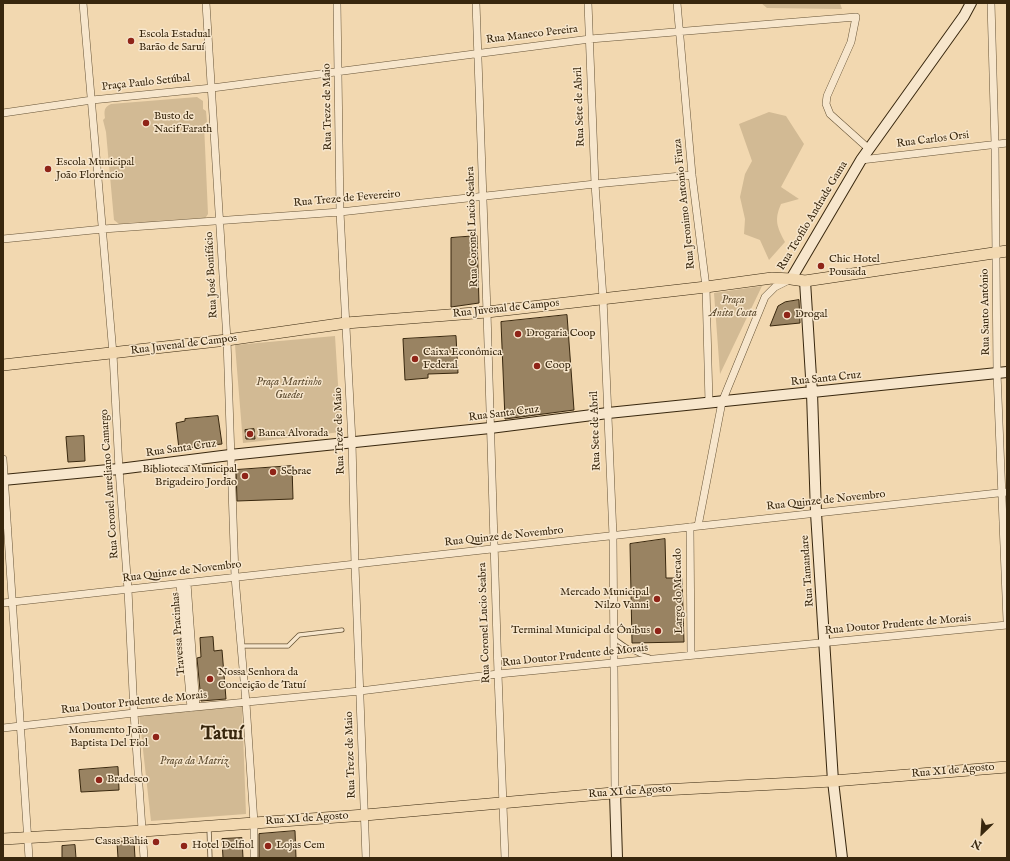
<!DOCTYPE html>
<meta charset="utf-8">
<style>
body{margin:0}
#map{position:relative;width:1010px;height:861px;overflow:hidden;background:#f2d8b0;font-family:"IM FELL English",serif}
canvas{display:block}
.frame{position:absolute;inset:0;border:4px solid #38270e;pointer-events:none}
.north{position:absolute;left:962px;top:813px;width:40px;height:40px;-webkit-text-stroke:3px #f7e6cc;paint-order:stroke;rotate:205deg;font-size:11px;font-weight:700;line-height:16px;text-align:center;color:#38270e}
.north::after{content:'';display:block;margin:auto;width:14px;height:18px;background:#38270e;clip-path:polygon(50% 0,100% 100%,50% 72%,0 100%)}
</style>
<div id="map">
<canvas width="1010" height="861"></canvas>
<div class="frame"></div>
<div class="north">N</div>
</div>
<script>
const context = document.querySelector('canvas').getContext('2d');
context.lineJoin = 'round';
function fillPath(path, color) { context.fillStyle = color; context.fill(path, 'evenodd'); }
function strokePath(path, color, width, dash) { context.strokeStyle = color; context.lineWidth = width; context.lineCap = dash ? 'butt' : 'round'; context.setLineDash(dash || []); context.stroke(path); }
function write(font, color, halo, rows, align = 'center') {
  context.font = font + ' "IM FELL English",serif'; context.lineWidth = 3; context.setLineDash([]); context.textBaseline = 'middle'; context.strokeStyle = halo; context.fillStyle = color; for (const [text, x, y, turn = 0] of rows) {
    context.save(); context.translate(x, y); context.rotate((+turn || 0) * Math.PI / 180); context.textAlign = isNaN(turn) ? turn : align; if (halo) context.strokeText(text, 0, 0); context.fillText(text, 0, 0); context.restore();
  }
}
fillPath(new Path2D(`
 M 761,3 L 840,3 L 842,9 L 767,8 Z
 M 197,97 L 203,101 L 203,109 L 206,111 L 207,122 L 204,124 L 208,214 L 204,220 L 201,218 L 156,221 L 155,223 L 145,225 L 138,222 L 119,224 L 114,220 L 106,132 L 103,120 L 105,118 C 104,111 104,107 111,104 Z
 M 769,112 L 786,116 L 804,144 L 781,187 L 799,199 L 781,204 C 774,220 777,227 785,242 L 769,260 L 760,240 L 744,234 L 745,219 L 740,197 L 745,174 L 752,161 L 739,124 Z
 M 762,286 L 720,374 L 714,293 Z
 M 335,336 L 341,432 L 243,443 L 235,345 Z
 M 242,707 L 246,814 L 151,821 L 139,714 Z`), '#d2ba94');
const building = new Path2D(`
 M 477,236 L 479,303 L 451,307 L 451,238 Z
 M 799,300 L 800,323 L 770,326 L 778,306 L 785,302 Z
 M 567,315 L 574,410 L 505,419 L 501,322 Z
 M 456,336 L 458,373 L 428,374 L 428,378 L 405,380 L 403,339 Z
 M 218,416 L 222,444 L 179,449 L 176,423 L 185,421 L 185,419 Z
 M 254,429 L 255,439 L 246,439 L 245,430 Z
 M 84,436 L 85,461 L 68,462 L 66,437 Z
 M 292,466 L 293,499 L 237,501 L 236,470 Z
 M 665,539 L 666,578 L 682,578 L 684,642 L 632,643 L 630,544 Z
 M 213,637 L 214,651 L 222,650 L 226,699 L 201,701 L 197,658 L 201,657 L 200,638 Z
 M 118,767 L 119,790 L 81,792 L 79,770 Z
 M 295,831 L 296,858 L 259,858 L 259,834 Z
 M 242,838 L 243,858 L 223,858 L 222,839 Z
 M 134,841 L 135,858 L 118,858 L 117,842 Z
 M 75,845 L 76,858 L 62,858 L 62,846 Z`);
fillPath(building, '#998362');
strokePath(building, '#38270e', 1);
const lane = new Path2D(`
 M 615,639 C 626,647 635,654 649,657
 M 241,646 L 288,646 L 299,635 L 342,630
 M 209,828 L 210,858`);
const street = new Path2D(`
 M 83,3 L 113,354 L 119,469 L 128,590 L 134,713 L 144,858
 M 206,3 L 227,340 L 235,577 L 246,703 L 254,823 L 254,858
 M 337,3 L 340,212 L 352,442 L 355,565 L 366,858
 M 476,3 L 487,312 L 498,674 L 505,858
 M 588,3 L 595,184 L 603,298 L 613,536 L 615,793
 M 677,3 L 692,175 L 706,287 L 709,403
 M 991,3 L 995,144 L 997,373 L 1007,621
 M 3,113 L 92,100 L 212,88 L 590,39 L 856,17 L 851,42 L 827,96 L 826,104 L 830,114 L 869,149
 M 861,160 L 1007,143
 M 3,239 L 103,229 L 340,212 L 595,184 L 692,175
 M 3,459 L 29,858
 M 698,526 L 722,402 L 765,297 L 775,287 L 789,280
 M 690,527 L 691,655
 M 187,583 L 196,707
 M 180,584 L 191,708
 M 3,603 L 1007,492
 M 3,728 L 134,713 L 360,691 L 498,674 L 1007,625`);
const secondary = new Path2D(`
 M 791,279 L 861,160 L 964,16 L 971,3
 M 805,281 L 812,393 L 816,513 L 833,781 L 842,858
 M 3,480 L 119,469 L 230,455 L 490,428 L 608,413 L 1007,372
 M 615,793 L 617,858`);
const primary = new Path2D(`
 M 3,365 L 227,340 L 346,323 L 487,312 L 706,287 L 772,278 L 791,279 L 805,281 L 1007,251
 M 3,839 L 143,831 L 365,815 L 624,792 L 833,781 L 1007,767`);
strokePath(lane, '#665336', 5);
strokePath(street, '#665336', 8);
strokePath(secondary, '#38270e', 12);
strokePath(primary, '#38270e', 12);
strokePath(lane, '#f7e6cc', 3.5);
strokePath(street, '#f7e6cc', 7);
strokePath(secondary, '#f7e6cc', 10);
strokePath(primary, '#f2d8b0', 11);
for (const [x, y, r, color] of [
 [131,41,4,"#8f2418"],
 [146,123,4,"#8f2418"],
 [48,169,4,"#8f2418"],
 [821,266,4,"#8f2418"],
 [787,315,4,"#8f2418"],
 [518,334,4,"#8f2418"],
 [415,359,4,"#8f2418"],
 [537,366,4,"#8f2418"],
 [250,434,4,"#8f2418"],
 [273,472,4,"#8f2418"],
 [245,476,4,"#8f2418"],
 [657,599,4,"#8f2418"],
 [658,631,4,"#8f2418"],
 [210,679,4,"#8f2418"],
 [156,737,4,"#8f2418"],
 [99,780,4,"#8f2418"],
 [156,842,4,"#8f2418"],
 [184,846,4,"#8f2418"],
 [268,846,4,"#8f2418"]
]) { const dot = new Path2D(); dot.arc(x, y, r, 0, 2 * Math.PI); context.fillStyle = color; context.fill(dot); strokePath(dot, '#f7e6cc', 1.5); }
write('11px', '#38270e', '#f7e6cc', [
 ["Escola Estadual",139,35],
 ["Barão de Saruí",139,48],
 ["Busto de",154,117],
 ["Nacif Farath",154,130],
 ["Escola Municipal",56,163],
 ["João Florêncio",56,176],
 ["Chic Hotel",829,260],
 ["Pousada",829,273],
 ["Drogal",795,315],
 ["Drogaria Coop",526,334],
 ["Caixa Econômica",423,353],
 ["Federal",423,366],
 ["Coop",545,366],
 ["Banca Alvorada",258,434],
 ["Biblioteca Municipal",237,470,"right"],
 ["Brigadeiro Jordão",237,483,"right"],
 ["Sebrae",281,472],
 ["Mercado Municipal",649,593,"right"],
 ["Nilzo Vanni",649,606,"right"],
 ["Terminal Municipal de Ônibus",650,631,"right"],
 ["Nossa Senhora da",218,673],
 ["Conceição de Tatuí",218,686],
 ["Monumento João",148,731,"right"],
 ["Baptista Del Fiol",148,744,"right"],
 ["Bradesco",107,780],
 ["Casas Bahia",148,842,"right"],
 ["Hotel Delfiol",192,846],
 ["Lojas Cem",276,846]
], 'left');
write('11px', '#38270e', '#f7e6cc', [
 ["Rua Maneco Pereira",532,35,-7],
 ["Praça Paulo Setúbal",146,83,-6],
 ["Rua Treze de Maio",328,107,-91],
 ["Rua Sete de Abril",580,107,-92],
 ["Rua Carlos Orsi",933,140,-7],
 ["Rua Treze de Fevereiro",347,199,-5],
 ["Rua Jeronimo Antonio Fiuza",685,204,-96],
 ["Rua Teofilo Andrade Gama",813,216,-59],
 ["Rua Coronel Lucio Seabra",473,227,-92],
 ["Rua José Bonifácio",212,275,-93],
 ["Rua Juvenal de Campos",506,309,-6],
 ["Rua Santo Antônio",986,312,-91],
 ["Rua Juvenal de Campos",184,345,-7],
 ["Rua Santa Cruz",826,379,-6],
 ["Rua Santa Cruz",504,414,-7],
 ["Rua Treze de Maio",340,431,-92],
 ["Rua Sete de Abril",596,431,-92],
 ["Rua Santa Cruz",181,449,-8],
 ["Rua Coronel Aureliano Camargo",110,484,-94],
 ["Rua Quinze de Novembro",826,501,-6],
 ["Rua Quinze de Novembro",504,537,-6],
 ["Rua Tamandare",808,571,-94],
 ["Rua Quinze de Novembro",182,572,-7],
 ["Largo do Mercado",679,591,-91],
 ["Rua Coronel Lucio Seabra",485,623,-92],
 ["Rua Doutor Prudente de Morais",898,625,-5],
 ["Travessa Pracinhas",179,634,-94],
 ["Rua Doutor Prudente de Morais",575,656,-6],
 ["Rua Doutor Prudente de Morais",134,703,-6],
 ["Rua Treze de Maio",351,755,-92],
 ["Rua XI de Agosto",953,771,-5],
 ["Rua XI de Agosto",630,792,-4],
 ["Rua XI de Agosto",307,819,-4]
]);
write('italic 11px', '#5e4c30', '#f7e6cc', [
 ["Praça",733,301],
 ["Anita Costa",733,314],
 ["Praça Martinho",289,383],
 ["Guedes",289,396],
 ["Praça da Matriz",194,762]
]);
write('bold 19px', '#38270e', '#f7e6cc', [
 ["Tatuí",222,735]
]);
</script>
